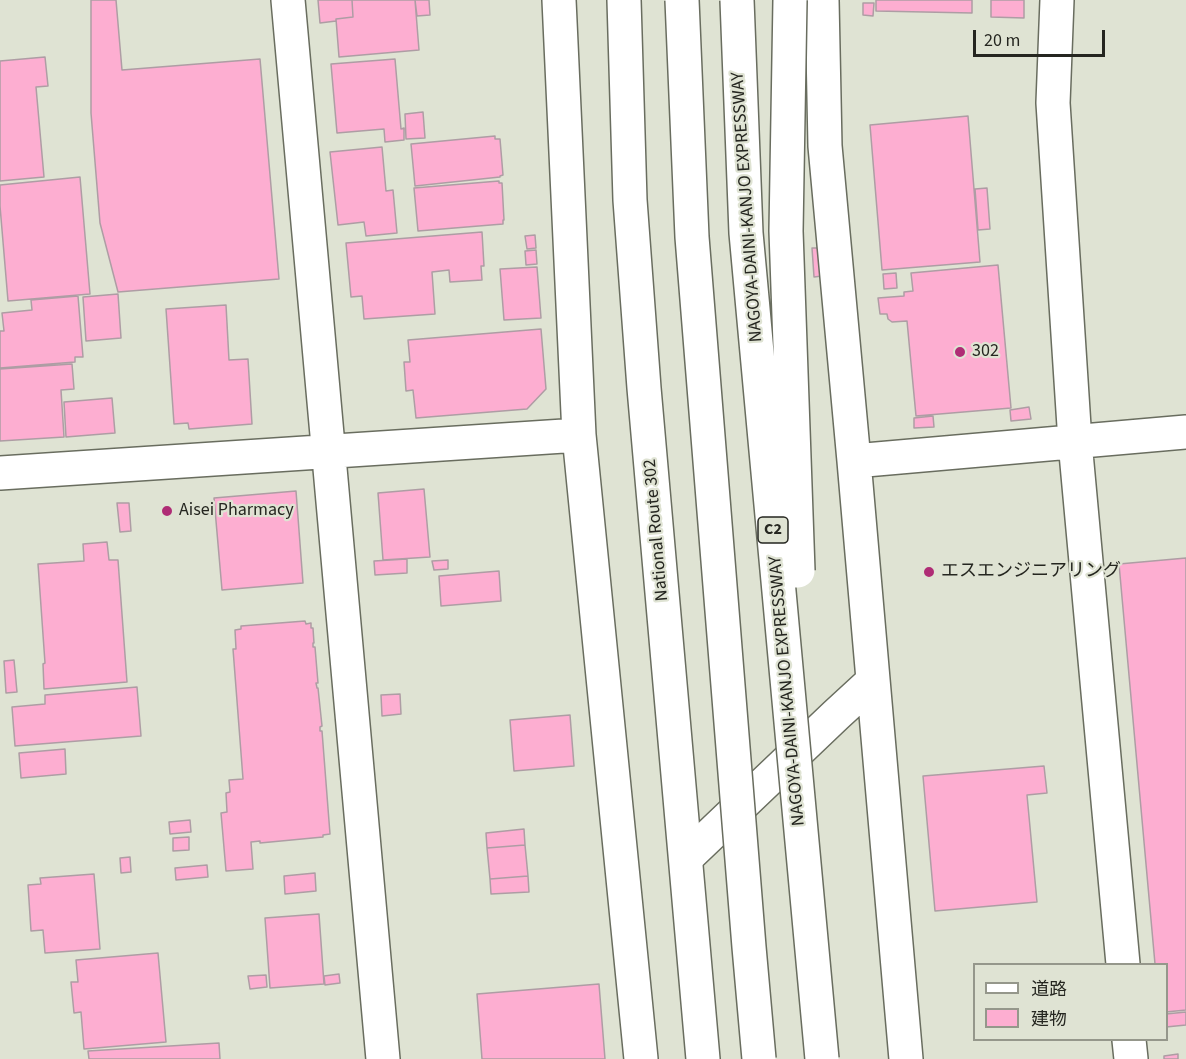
<!DOCTYPE html>
<meta charset="utf-8">
<style>
body{margin:0}
#map{position:relative;width:1186px;height:1059px;overflow:hidden;background:#dfe3d3;font-family:"Source Sans 3","Noto Sans JP",sans-serif}
canvas{display:block}
.legend{position:absolute;left:973px;top:963px;width:195px;height:78px;box-sizing:border-box;background:#dfe3d3;border:2px solid #95978b;margin:0;padding:8px 10px;list-style:none;font-size:18px;color:#252620}
.legend li{display:flex;align-items:center;gap:12px;height:30px}
.legend b{width:30px;border:2px solid #95978b}
.scale{position:absolute;left:973px;top:30px;width:132px;height:27px;box-sizing:border-box;border:3px solid #252620;border-top:0;padding-left:8px;font-size:18px;line-height:21px;white-space:nowrap;color:#252620;-webkit-text-stroke:4px #dfe3d3;paint-order:stroke}
</style>
<div id="map">
<canvas width="1186" height="1059"></canvas>
<ul class="legend">
<li><b style="height:8px;background:#fff"></b>道路</li>
<li><b style="height:16px;background:#fdaed1"></b>建物</li>
</ul>
<div class="scale">20 m</div>
</div>
<script>
const context = document.querySelector('canvas').getContext('2d');
context.lineJoin = 'round';
function fillPath(path, color) { context.fillStyle = color; context.fill(path, 'evenodd'); }
function strokePath(path, color, width, dash) { context.strokeStyle = color; context.lineWidth = width; context.lineCap = dash ? 'butt' : 'round'; context.setLineDash(dash || []); context.stroke(path); }
function write(font, color, halo, rows, align = 'center') {
  context.font = font + ' "Source Sans 3","Noto Sans JP",sans-serif'; context.lineWidth = 4.5; context.setLineDash([]); context.textBaseline = 'middle'; context.strokeStyle = halo; context.fillStyle = color; for (const [text, x, y, turn = 0] of rows) {
    context.save(); context.translate(x, y); context.rotate((+turn || 0) * Math.PI / 180); context.textAlign = isNaN(turn) ? turn : align; if (halo) context.strokeText(text, 0, 0); context.fillText(text, 0, 0); context.restore();
  }
}
const building = new Path2D(`
 M 91,0 L 116,0 L 122,70 L 260,59 L 279,279 L 118,292 L 100,223 L 91,113 Z
 M 318,0 L 352,0 L 353,17 L 336,19 L 336,21 L 320,23 Z
 M 352,0 L 415,0 L 419,50 L 339,57 L 336,19 L 353,17 Z
 M 415,0 L 429,0 L 430,15 L 417,16 Z
 M 876,0 L 972,0 L 972,13 L 876,11 Z
 M 991,0 L 1024,0 L 1024,18 L 991,17 Z
 M 863,3 L 874,3 L 873,16 L 863,15 Z
 M 45,57 L 48,86 L 36,87 L 44,177 L 0,181 L 0,61 Z
 M 395,59 L 401,129 L 404,128 L 404,140 L 385,142 L 384,129 L 337,133 L 331,64 Z
 M 423,112 L 425,138 L 406,139 L 405,114 Z
 M 968,116 L 980,262 L 882,270 L 870,125 Z
 M 495,136 L 495,139 L 500,139 L 503,175 L 500,176 L 500,177 L 415,186 L 411,144 Z
 M 382,147 L 386,191 L 393,190 L 397,233 L 366,236 L 364,222 L 338,225 L 330,152 Z
 M 80,177 L 90,294 L 8,301 L 0,206 L 0,185 Z
 M 499,181 L 499,183 L 502,183 L 504,220 L 503,220 L 503,224 L 418,231 L 414,188 Z
 M 987,188 L 990,229 L 978,230 L 975,189 Z
 M 482,232 L 484,266 L 481,266 L 482,280 L 450,282 L 449,270 L 432,272 L 435,314 L 364,319 L 362,296 L 351,297 L 346,243 Z
 M 535,235 L 536,248 L 527,249 L 525,236 Z
 M 812,248 L 820,248 L 822,276 L 814,277 Z
 M 536,250 L 537,264 L 526,265 L 525,251 Z
 M 998,265 L 1011,408 L 916,416 L 907,321 L 892,322 L 888,319 L 887,314 L 880,314 L 878,298 L 904,296 L 904,292 L 913,291 L 911,273 Z
 M 537,267 L 541,318 L 504,320 L 500,269 Z
 M 896,273 L 897,288 L 884,289 L 883,274 Z
 M 118,294 L 121,338 L 86,341 L 83,297 Z
 M 78,296 L 83,357 L 75,357 L 75,362 L 0,368 L 0,331 L 4,331 L 2,313 L 32,310 L 31,300 Z
 M 226,305 L 229,360 L 248,359 L 252,424 L 189,429 L 188,423 L 174,424 L 166,309 Z
 M 541,329 L 546,389 L 527,409 L 416,418 L 413,390 L 406,391 L 404,362 L 410,362 L 408,340 Z
 M 72,364 L 74,389 L 61,390 L 64,437 L 0,441 L 0,369 Z
 M 112,398 L 115,433 L 66,437 L 64,402 Z
 M 1029,407 L 1031,419 L 1011,421 L 1010,410 Z
 M 933,416 L 934,427 L 914,428 L 914,418 Z
 M 424,489 L 430,557 L 383,560 L 378,493 Z
 M 296,491 L 303,583 L 222,590 L 214,498 Z
 M 117,503 L 129,503 L 131,531 L 120,532 Z
 M 107,542 L 109,560 L 118,560 L 127,682 L 44,689 L 43,664 L 45,663 L 38,564 L 84,561 L 83,544 Z
 M 1186,558 L 1186,1010 L 1166,1012 L 1166,964 L 1155,964 L 1119,564 Z
 M 407,559 L 407,573 L 375,575 L 374,561 Z
 M 448,560 L 448,569 L 434,570 L 432,561 Z
 M 499,571 L 501,601 L 441,606 L 439,576 Z
 M 305,621 L 306,624 L 311,623 L 311,628 L 313,628 L 314,643 L 313,643 L 313,647 L 315,647 L 318,683 L 316,683 L 317,688 L 318,688 L 322,726 L 320,727 L 320,731 L 322,731 L 330,834 L 323,835 L 323,837 L 260,843 L 260,841 L 251,842 L 253,869 L 226,871 L 221,813 L 227,812 L 226,793 L 230,792 L 229,780 L 243,779 L 233,649 L 236,649 L 235,630 L 241,629 L 241,626 Z
 M 14,660 L 17,692 L 6,693 L 4,661 Z
 M 137,687 L 141,736 L 15,746 L 12,707 L 45,704 L 45,695 Z
 M 400,694 L 401,714 L 382,716 L 381,695 Z
 M 570,715 L 574,766 L 514,771 L 510,720 Z
 M 65,749 L 66,774 L 21,778 L 19,753 Z
 M 1044,766 L 1047,793 L 1027,795 L 1037,902 L 935,911 L 923,776 Z
 M 190,820 L 191,832 L 170,834 L 169,822 Z
 M 524,829 L 525,845 L 487,848 L 486,833 Z
 M 189,837 L 189,850 L 173,851 L 173,838 Z
 M 525,845 L 528,876 L 490,879 L 487,848 Z
 M 130,857 L 131,872 L 121,873 L 120,858 Z
 M 207,865 L 208,877 L 176,880 L 175,868 Z
 M 315,873 L 316,891 L 285,894 L 284,876 Z
 M 94,874 L 100,949 L 45,953 L 43,930 L 31,931 L 28,885 L 41,884 L 40,878 Z
 M 528,876 L 529,892 L 491,894 L 490,879 Z
 M 319,914 L 324,984 L 270,988 L 265,918 Z
 M 158,953 L 166,1042 L 84,1049 L 81,1012 L 74,1013 L 71,982 L 78,982 L 76,960 Z
 M 339,974 L 340,983 L 325,985 L 324,976 Z
 M 266,975 L 267,987 L 250,989 L 248,976 Z
 M 599,984 L 605,1059 L 482,1059 L 477,994 Z
 M 1186,1012 L 1186,1025 L 1166,1027 L 1166,1014 Z
 M 219,1043 L 220,1059 L 89,1059 L 88,1051 Z
 M 1178,1054 L 1178,1059 L 1164,1059 L 1164,1056 Z`);
fillPath(building, '#fdaed1');
strokePath(building, '#ae9da4', 1.5);
const minor = new Path2D(`
 M 288,0 L 383,1059
 M 559,0 L 579,435 L 641,1059
 M 822,0 L 825,146 L 854,461 L 906,1059
 M 1057,0 L 1053,103 L 1075,442 L 1123,964
 M 854,461 L 1186,432
 M 0,473 L 579,435
 M 687,857 L 836,715 L 873,681
 M 1129,1040 L 1131,1059`);
const highway = new Path2D(`
 M 624,0 L 630,200 L 644,388 L 703,1059`);
strokePath(minor, '#696d5f', 36);
strokePath(highway, '#696d5f', 36);
strokePath(minor, '#fff', 33);
strokePath(highway, '#fff', 33);
const highwayBridge = new Path2D(`
 M 682,0 L 692,237 L 749,947 L 759,1059
 M 737,0 L 746,233 L 822,1059
 M 790,0 L 786,231 L 798,571`);
strokePath(highwayBridge, '#696d5f', 36, []);
strokePath(highwayBridge, '#fff', 33);
for (const [x, y, r, color] of [
 [960,352,6,"#af2c75"],
 [167,511,6,"#af2c75"],
 [929,572,6,"#af2c75"]
]) { const dot = new Path2D(); dot.arc(x, y, r, 0, 2 * Math.PI); context.fillStyle = color; context.fill(dot); strokePath(dot, '#dfe3d3', 2); }
for (const [x, y, w] of [
 [773,530,30]
]) { const box = new Path2D(); box.roundRect(x - w / 2, y - 13, w, 26, 4.5); context.fillStyle = '#dfe3d3'; context.fill(box); strokePath(box, '#252620', 1.5); }
write('bold 16px', '#252620', null, [
 ["C2",773,530]
]);
write('18px', '#252620', '#dfe3d3', [
 ["NAGOYA-DAINI-KANJO EXPRESSWAY",748,207,-94],
 ["National Route 302",657,530,-95],
 ["NAGOYA-DAINI-KANJO EXPRESSWAY",788,691,-95]
]);
write('18px', '#252620', '#dfe3d3', [
 ["302",972,352],
 ["Aisei Pharmacy",179,511],
 ["エスエンジニアリング",941,572]
], 'left');
</script>
